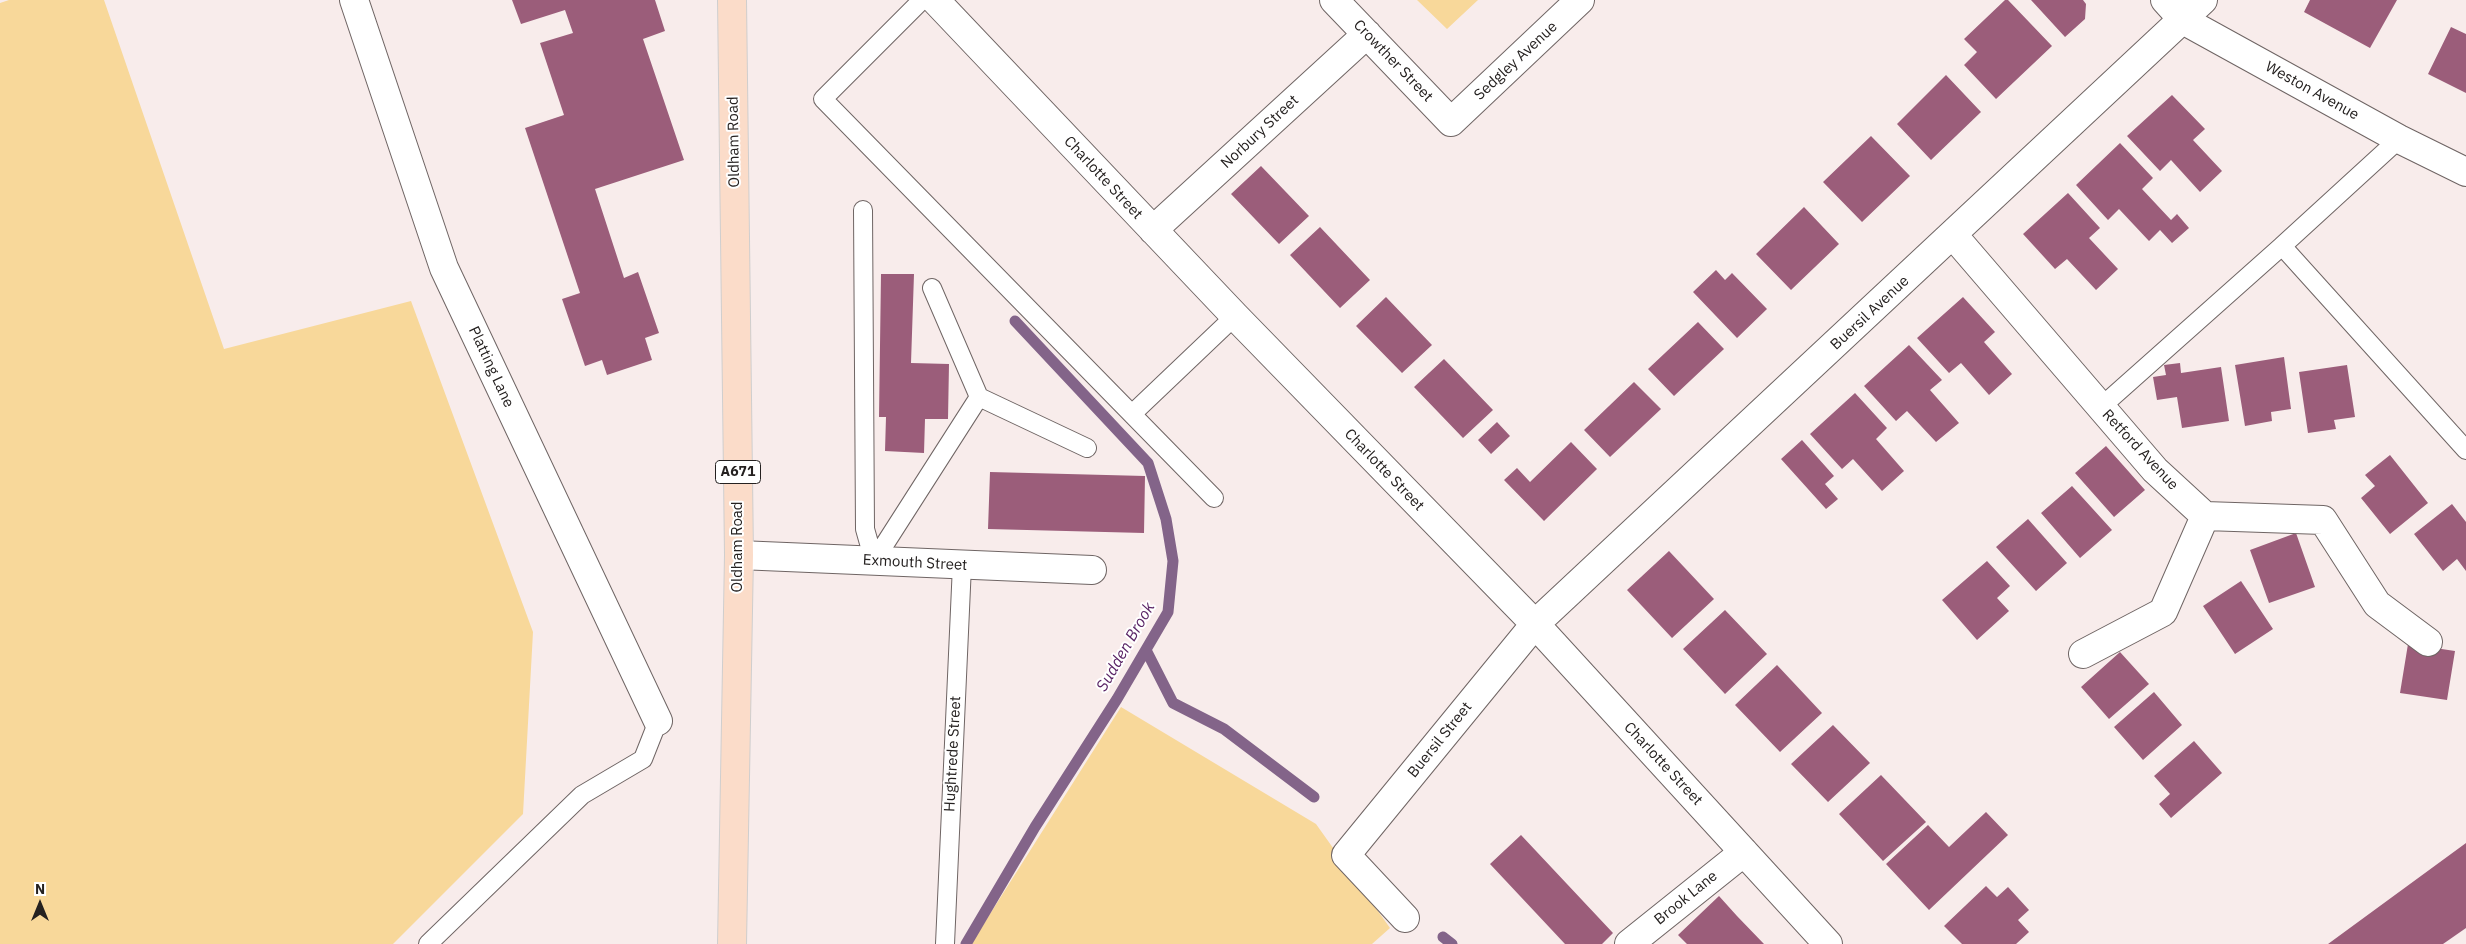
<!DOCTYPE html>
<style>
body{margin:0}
#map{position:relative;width:2466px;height:944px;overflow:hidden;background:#f8eceb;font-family:"IBM Plex Sans",sans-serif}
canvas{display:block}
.north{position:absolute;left:15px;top:879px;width:50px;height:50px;-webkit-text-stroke:4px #fff;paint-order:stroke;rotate:0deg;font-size:14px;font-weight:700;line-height:20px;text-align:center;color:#252120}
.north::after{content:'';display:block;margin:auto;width:18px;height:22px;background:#252120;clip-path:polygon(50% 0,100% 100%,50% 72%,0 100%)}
</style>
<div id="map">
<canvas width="2466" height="944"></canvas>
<div class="north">N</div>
</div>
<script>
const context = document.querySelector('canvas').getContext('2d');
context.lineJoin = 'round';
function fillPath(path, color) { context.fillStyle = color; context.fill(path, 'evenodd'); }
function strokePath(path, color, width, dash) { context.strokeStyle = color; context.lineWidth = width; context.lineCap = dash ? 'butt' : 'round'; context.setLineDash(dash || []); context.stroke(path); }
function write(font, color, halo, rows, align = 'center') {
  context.font = font + ' "IBM Plex Sans",sans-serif'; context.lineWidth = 4; context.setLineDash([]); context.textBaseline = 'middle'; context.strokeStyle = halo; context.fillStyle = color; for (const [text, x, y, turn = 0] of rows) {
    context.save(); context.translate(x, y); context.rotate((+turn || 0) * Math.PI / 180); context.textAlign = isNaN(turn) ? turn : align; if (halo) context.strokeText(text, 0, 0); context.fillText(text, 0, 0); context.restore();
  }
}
fillPath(new Path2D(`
 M 9,0 L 104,0 L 224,349 L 411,301 L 533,632 L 523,814 L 393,944 L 0,944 L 0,3 Z
 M 1417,0 L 1478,0 L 1447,29 Z
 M 1121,707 L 1316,824 L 1390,928 L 1372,944 L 971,944 Z`), '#f8d89a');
strokePath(new Path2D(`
 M 1146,650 L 1173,703 L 1224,729 L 1314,797
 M 1443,937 L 1452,944
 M 966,944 L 1035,827 L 1117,699 L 1168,612 L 1173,561 L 1166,519 L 1148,463 L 1015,321`), '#836489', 11);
fillPath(new Path2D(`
 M 512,0 L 655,0 L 665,31 L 643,39 L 684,160 L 595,189 L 624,278 L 638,272 L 659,333 L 645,338 L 652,360 L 607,375 L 602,360 L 585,366 L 562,299 L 580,293 L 525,128 L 564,115 L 540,43 L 573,33 L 565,10 L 521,24 Z
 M 2005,0 L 2008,0 L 2052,46 L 1996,99 L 1964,65 L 1977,52 L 1964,39 Z
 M 2031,0 L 2083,0 L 2086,4 L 2085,19 L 2065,37 Z
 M 2310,0 L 2397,0 L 2370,48 L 2304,12 Z
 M 2451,27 L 2466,34 L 2466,93 L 2428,74 Z
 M 1946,75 L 1981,112 L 1931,160 L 1897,124 Z
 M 2172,95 L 2205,129 L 2193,140 L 2222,171 L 2200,192 L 2171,160 L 2160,171 L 2127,136 Z
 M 1871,136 L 1910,176 L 1862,222 L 1823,182 Z
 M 2120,143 L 2153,178 L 2142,189 L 2171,220 L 2177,214 L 2189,228 L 2172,243 L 2160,230 L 2149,241 L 2119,209 L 2108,220 L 2076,185 Z
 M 1261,166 L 1309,216 L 1279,244 L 1231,194 Z
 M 2068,193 L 2100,228 L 2089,238 L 2118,269 L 2096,290 L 2067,259 L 2055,269 L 2023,234 Z
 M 1804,207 L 1839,244 L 1791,290 L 1756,254 Z
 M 1320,227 L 1370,280 L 1340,308 L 1290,255 Z
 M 1716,270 L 1725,280 L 1732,273 L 1767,309 L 1737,338 L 1693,292 Z
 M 881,274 L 914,274 L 911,363 L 949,364 L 948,419 L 925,419 L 924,453 L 885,451 L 886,417 L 879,417 Z
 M 1386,297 L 1432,345 L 1402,373 L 1356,326 Z
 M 1963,297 L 1995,332 L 1984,342 L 2012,374 L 1989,395 L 1961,363 L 1949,373 L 1917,338 Z
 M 1698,322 L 1724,349 L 1674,396 L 1648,369 Z
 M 1909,345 L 1942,380 L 1930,390 L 1959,423 L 1936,442 L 1907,411 L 1896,421 L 1864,386 Z
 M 2284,357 L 2291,409 L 2271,412 L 2272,421 L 2245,426 L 2235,365 Z
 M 1444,359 L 1493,410 L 1463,438 L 1414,387 Z
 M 2180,363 L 2181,373 L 2221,367 L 2229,421 L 2182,428 L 2177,397 L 2157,400 L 2153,377 L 2166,375 L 2164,365 Z
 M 2347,365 L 2355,417 L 2334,420 L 2336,429 L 2308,433 L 2299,372 Z
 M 1634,382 L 1661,409 L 1610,457 L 1584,430 Z
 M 1855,393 L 1887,428 L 1876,439 L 1904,471 L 1882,491 L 1853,459 L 1842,469 L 1810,434 Z
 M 1497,422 L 1510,436 L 1491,454 L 1478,440 Z
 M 1802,440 L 1834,476 L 1825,484 L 1838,499 L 1826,509 L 1781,459 Z
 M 1571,442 L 1597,469 L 1544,521 L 1504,480 L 1517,468 L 1530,482 Z
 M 2106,446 L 2145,490 L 2114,517 L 2075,473 Z
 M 2390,455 L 2428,503 L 2390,534 L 2361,498 L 2375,486 L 2365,475 Z
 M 990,472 L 1145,476 L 1144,533 L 988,529 Z
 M 2072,486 L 2112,530 L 2080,558 L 2041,513 Z
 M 2452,504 L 2466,522 L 2466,571 L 2457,559 L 2443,571 L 2414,534 Z
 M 2028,519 L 2067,563 L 2036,591 L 1996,547 Z
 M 2296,533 L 2315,587 L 2269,603 L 2250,550 Z
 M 1669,551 L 1714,599 L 1672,638 L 1627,590 Z
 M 1987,561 L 2010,586 L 1997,598 L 2009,611 L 1977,640 L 1942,600 Z
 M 2241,581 L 2273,629 L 2235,654 L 2203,606 Z
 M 1725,610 L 1767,654 L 1725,694 L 1683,649 Z
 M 2408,644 L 2455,651 L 2447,700 L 2400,693 Z
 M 2120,652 L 2149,684 L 2109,719 L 2081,687 Z
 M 1777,665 L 1822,713 L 1780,752 L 1735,705 Z
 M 2154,692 L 2182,725 L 2143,760 L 2114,727 Z
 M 1833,725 L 1870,763 L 1828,802 L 1791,764 Z
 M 2194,741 L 2222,773 L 2171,818 L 2159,804 L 2170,794 L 2154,776 Z
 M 1881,775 L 1926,822 L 1883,861 L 1839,814 Z
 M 1986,812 L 2008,835 L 1929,910 L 1886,864 L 1928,825 L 1949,847 Z
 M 1521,835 L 1613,933 L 1602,944 L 1565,944 L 1490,864 Z
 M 2466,843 L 2466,928 L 2443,944 L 2328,944 Z
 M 1986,886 L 1997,897 L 2008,887 L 2029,910 L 2018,920 L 2029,932 L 2016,944 L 1962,944 L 1944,926 Z
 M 1719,896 L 1737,916 L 1764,944 L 1687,944 L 1678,935 Z`), '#9b5d7a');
const service = new Path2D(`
 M 922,0 L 823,99 L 1214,498
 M 2399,139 L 2282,246 L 2466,450
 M 863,210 L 865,529 L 874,561
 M 932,288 L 979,397 L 1087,448
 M 2101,407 L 2282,246
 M 1132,414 L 1235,316
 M 874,561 L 979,397
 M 428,944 L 582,795 L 643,759 L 658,721
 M 945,944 L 962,565`);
const minor = new Path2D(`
 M 354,0 L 444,268 L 658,721
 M 935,0 L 1235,316 L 1535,624 L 1828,944
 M 1334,0 L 1451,122 L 1580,0
 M 2165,0 L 2183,20 L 2399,139 L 2466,172
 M 1153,230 L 1367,34
 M 1953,235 L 2155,470 L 2205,516 L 2323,520 L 2377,604 L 2428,642
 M 739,555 L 1092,570
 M 2083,654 L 2163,612 L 2205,516
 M 1405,918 L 1346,855 L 1535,624 L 2203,0
 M 1629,944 L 1744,852`);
const primary = new Path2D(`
 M 732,0 L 739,555 L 732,944`);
strokePath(service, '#6f6564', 20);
strokePath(minor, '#6f6564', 30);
strokePath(primary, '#cfcece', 30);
strokePath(service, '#fff', 18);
strokePath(minor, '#fff', 28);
strokePath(primary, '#fbdcc9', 28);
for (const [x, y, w] of [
 [738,472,45]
]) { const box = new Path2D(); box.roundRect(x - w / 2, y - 11.5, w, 23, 4); context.fillStyle = '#fff'; context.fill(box); strokePath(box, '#252120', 1); }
write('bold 14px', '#252120', null, [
 ["A671",738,472]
]);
write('15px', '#252120', '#fff', [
 ["Crowther Street",1393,61,46],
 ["Sedgley Avenue",1516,61,-43],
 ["Weston Avenue",2312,91,29],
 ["Norbury Street",1260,132,-43],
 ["Oldham Road",734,142,-91],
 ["Charlotte Street",1103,178,47],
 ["Buersil Avenue",1870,313,-43],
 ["Platting Lane",491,367,65],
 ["Retford Avenue",2140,450,47],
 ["Charlotte Street",1384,470,46],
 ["Oldham Road",738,547,-90],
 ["Exmouth Street",915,563,3],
 ["Buersil Street",1440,740,-51],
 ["Hughtrede Street",953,754,-87],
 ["Charlotte Street",1663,764,47],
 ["Brook Lane",1686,898,-39]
]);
write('italic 16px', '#5a2566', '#fff', [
 ["Sudden Brook",1126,647,-60]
]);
</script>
